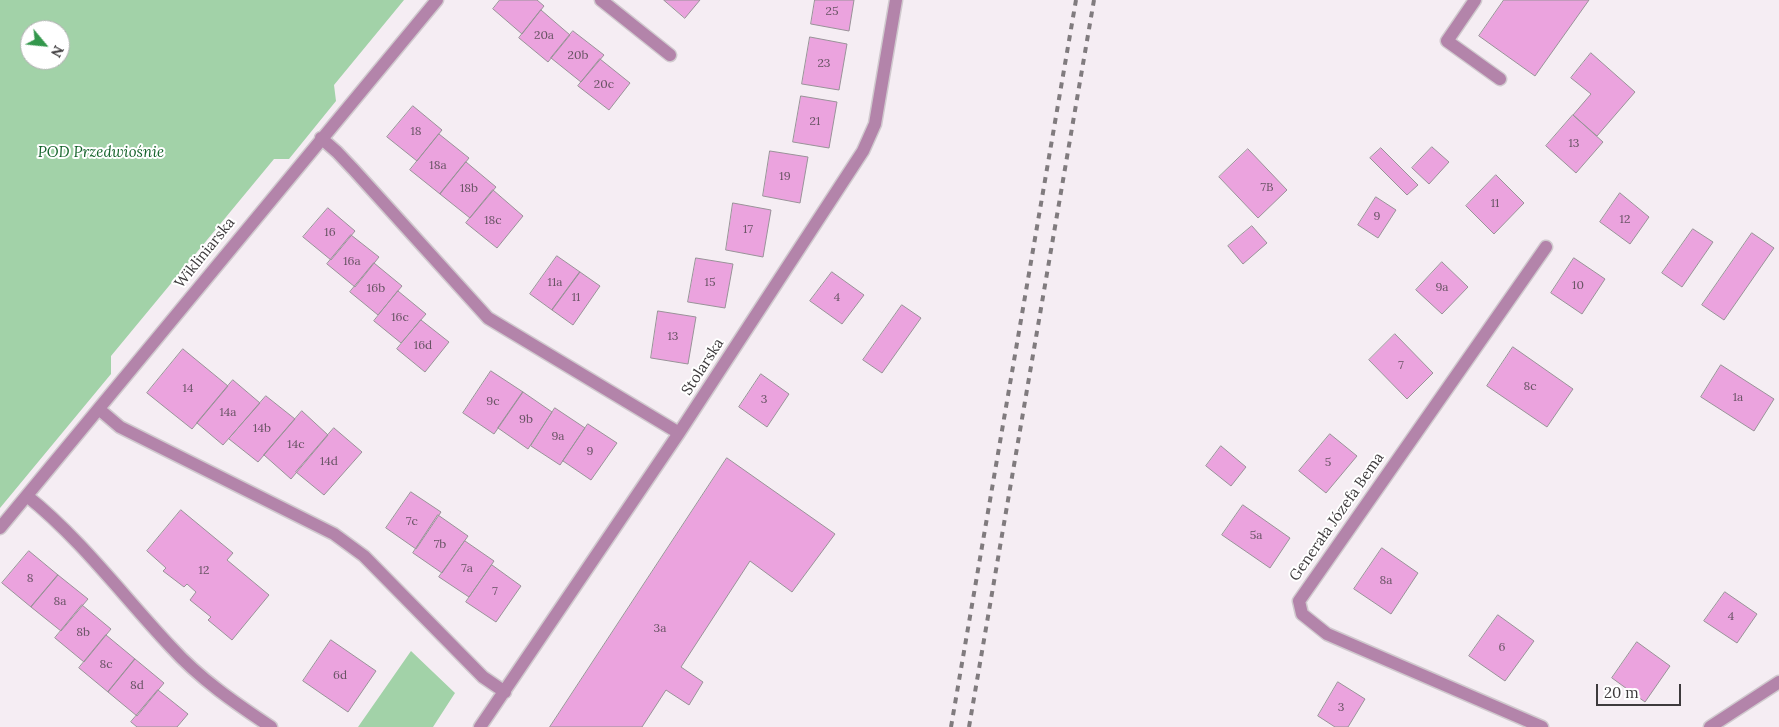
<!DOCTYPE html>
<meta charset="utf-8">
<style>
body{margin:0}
#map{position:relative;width:1779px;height:727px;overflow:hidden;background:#f5edf3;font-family:Lora,serif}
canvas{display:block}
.north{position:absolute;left:20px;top:20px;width:50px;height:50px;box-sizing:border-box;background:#fff;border:1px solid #b1b0b1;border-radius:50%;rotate:118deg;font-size:14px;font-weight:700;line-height:20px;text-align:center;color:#3d3a3c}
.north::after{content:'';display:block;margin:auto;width:18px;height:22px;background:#33974c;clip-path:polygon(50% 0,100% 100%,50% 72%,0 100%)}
.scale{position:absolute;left:1596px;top:684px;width:85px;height:22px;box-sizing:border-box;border:2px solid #3d3a3c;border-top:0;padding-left:6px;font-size:15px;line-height:18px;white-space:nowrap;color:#3d3a3c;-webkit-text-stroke:4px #fff;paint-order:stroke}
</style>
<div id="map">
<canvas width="1779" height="727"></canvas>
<div class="north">N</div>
<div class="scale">20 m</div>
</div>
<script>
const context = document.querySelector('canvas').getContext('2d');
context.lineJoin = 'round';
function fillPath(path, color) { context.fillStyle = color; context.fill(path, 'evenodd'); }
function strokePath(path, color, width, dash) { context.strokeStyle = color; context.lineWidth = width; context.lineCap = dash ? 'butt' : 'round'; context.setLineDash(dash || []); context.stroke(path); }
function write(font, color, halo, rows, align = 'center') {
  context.font = font + ' Lora,serif'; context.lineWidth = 4; context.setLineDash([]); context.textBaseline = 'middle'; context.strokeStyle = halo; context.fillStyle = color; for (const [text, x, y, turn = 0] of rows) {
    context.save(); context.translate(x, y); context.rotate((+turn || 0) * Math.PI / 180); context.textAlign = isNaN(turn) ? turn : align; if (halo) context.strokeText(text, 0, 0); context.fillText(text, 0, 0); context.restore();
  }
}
fillPath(new Path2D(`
 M 0,0 L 404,0 L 334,85 L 336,101 L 289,159 L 274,159 L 111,356 L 111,374 L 0,508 ZM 30,30 L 60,30 L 60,60 L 30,60 Z
 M 411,651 L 455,693 L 433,727 L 358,727 Z`), '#a2d2a8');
const building = new Path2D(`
 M 500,0 L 537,0 L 544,6 L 522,34 L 493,9 Z
 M 664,0 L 700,0 L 685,18 Z
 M 815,0 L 854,0 L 849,31 L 811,24 Z
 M 1504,0 L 1589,0 L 1535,76 L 1479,36 Z
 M 541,10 L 570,35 L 548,62 L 519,38 Z
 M 573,31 L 604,55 L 581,82 L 551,58 Z
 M 810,37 L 847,44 L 839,90 L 802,84 Z
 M 1591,53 L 1635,92 L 1597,136 L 1573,115 L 1591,94 L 1571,78 Z
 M 600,59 L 630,83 L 609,110 L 578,86 Z
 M 801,96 L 837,102 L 829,148 L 793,142 Z
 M 413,106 L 442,130 L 417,161 L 387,137 Z
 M 1573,115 L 1603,142 L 1576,173 L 1546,146 Z
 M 439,134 L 469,158 L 440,194 L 410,170 Z
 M 1432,147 L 1449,162 L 1429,184 L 1412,168 Z
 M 1381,148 L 1418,185 L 1407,195 L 1370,158 Z
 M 1248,149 L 1287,190 L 1258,218 L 1219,177 Z
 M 770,151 L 808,157 L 800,203 L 763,196 Z
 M 466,162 L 496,187 L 470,218 L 440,194 Z
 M 1496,175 L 1524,203 L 1494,234 L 1466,206 Z
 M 493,190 L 523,216 L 497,248 L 466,223 Z
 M 1620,193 L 1649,217 L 1630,244 L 1600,222 Z
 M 1376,197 L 1396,210 L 1378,238 L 1358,225 Z
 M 733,203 L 771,210 L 763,257 L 726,250 Z
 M 328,208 L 355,231 L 331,260 L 303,237 Z
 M 1252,226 L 1267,243 L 1243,264 L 1228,246 Z
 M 1693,229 L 1713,242 L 1682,287 L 1662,273 Z
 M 1752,233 L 1774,248 L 1724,320 L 1702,305 Z
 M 351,235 L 379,257 L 355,287 L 327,264 Z
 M 557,256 L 580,272 L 552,310 L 530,294 Z
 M 696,258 L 733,264 L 725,308 L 688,302 Z
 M 1574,258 L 1605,279 L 1582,314 L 1551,293 Z
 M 1442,262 L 1468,287 L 1442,314 L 1416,290 Z
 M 374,263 L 402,286 L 378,315 L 350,292 Z
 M 580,272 L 600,286 L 573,325 L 552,310 Z
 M 832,272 L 864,295 L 842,324 L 810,301 Z
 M 398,291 L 426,314 L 401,343 L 374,321 Z
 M 902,305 L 921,318 L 882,373 L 863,360 Z
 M 658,311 L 696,317 L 688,364 L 651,358 Z
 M 421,320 L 449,342 L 425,372 L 397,349 Z
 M 1395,334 L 1433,373 L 1407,399 L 1369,360 Z
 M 1513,347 L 1573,389 L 1547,427 L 1487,386 Z
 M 183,349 L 228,386 L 192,429 L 147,393 Z
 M 1721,365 L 1774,399 L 1754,431 L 1701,397 Z
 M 491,371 L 523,392 L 494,434 L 463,413 Z
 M 761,374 L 789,394 L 767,427 L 739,407 Z
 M 233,380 L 260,403 L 223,445 L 197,423 Z
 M 523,392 L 552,412 L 528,449 L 498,428 Z
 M 266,396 L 295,419 L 258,462 L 229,439 Z
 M 555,408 L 585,428 L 560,465 L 531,446 Z
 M 302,411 L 328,435 L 291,479 L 264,455 Z
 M 588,424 L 617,443 L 591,480 L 563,461 Z
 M 334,428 L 362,452 L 324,495 L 296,472 Z
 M 1330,434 L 1357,456 L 1326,493 L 1299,471 Z
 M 1221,446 L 1246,467 L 1231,486 L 1206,466 Z
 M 727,458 L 835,534 L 792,592 L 750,561 L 681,667 L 703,682 L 689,705 L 666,690 L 642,727 L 550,727 Z
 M 411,492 L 441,512 L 416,549 L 386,528 Z
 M 1243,505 L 1290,538 L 1270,568 L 1222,535 Z
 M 181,510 L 233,553 L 227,560 L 269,595 L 232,640 L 208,620 L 211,617 L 190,600 L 196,592 L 187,584 L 184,587 L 163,571 L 166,568 L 147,551 Z
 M 438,515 L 468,536 L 442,573 L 413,553 Z
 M 465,541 L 494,561 L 469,597 L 439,577 Z
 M 1382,548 L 1418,573 L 1391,614 L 1354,589 Z
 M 29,551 L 58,575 L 31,607 L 2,583 Z
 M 492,565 L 521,586 L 496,622 L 466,602 Z
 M 58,575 L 88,599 L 61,631 L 31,607 Z
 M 1725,592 L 1757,614 L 1737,643 L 1704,621 Z
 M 82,605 L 111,629 L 84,662 L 55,638 Z
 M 1498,615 L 1534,641 L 1505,681 L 1469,656 Z
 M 106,635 L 135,659 L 108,692 L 79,668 Z
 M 331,640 L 376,671 L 348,712 L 303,681 Z
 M 1637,642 L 1670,666 L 1645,702 L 1612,678 Z
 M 135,659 L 164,683 L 137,716 L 108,692 Z
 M 1338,682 L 1365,699 L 1348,727 L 1335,727 L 1318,716 Z
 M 158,690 L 188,714 L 177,727 L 137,727 L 131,722 Z`);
fillPath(building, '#eba3de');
strokePath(building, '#999298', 1);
const minor = new Path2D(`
 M 601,0 L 670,55
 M 1475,0 L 1447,41 L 1500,79
 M 321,138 L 337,152 L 354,170 L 488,318 L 679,433
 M 100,410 L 120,427 L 334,534 L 364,556 L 483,677 L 505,692
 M 27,496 C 81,539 123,596 171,647 C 200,679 235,703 271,727
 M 0,528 L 437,0
 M 480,727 L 679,433 L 863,151 L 875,124 L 896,0
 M 1542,727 L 1327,634 L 1302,614 L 1299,601 L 1546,247
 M 1710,727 L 1779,682`);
strokePath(minor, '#d0c9ce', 15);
strokePath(minor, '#b384aa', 12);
strokePath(new Path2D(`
 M 951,727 L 1076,0
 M 969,727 L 1094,0`), '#807b7e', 4, [6, 6]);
write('12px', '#685464', null, [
 ["25",832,12],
 ["20a",544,36],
 ["20b",578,56],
 ["23",824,64],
 ["20c",604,85],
 ["21",815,122],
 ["18",416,132],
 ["13",1574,144],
 ["18a",438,166],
 ["19",785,177],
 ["7B",1267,188],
 ["18b",469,189],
 ["11",1495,204],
 ["9",1377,217],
 ["12",1625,220],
 ["18c",493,221],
 ["17",748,230],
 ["16",330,233],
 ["16a",352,262],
 ["11a",555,283],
 ["15",710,283],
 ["10",1578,286],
 ["9a",1442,288],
 ["16b",376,289],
 ["11",576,298],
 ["4",837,298],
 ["16c",400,318],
 ["13",673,337],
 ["16d",423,346],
 ["7",1401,366],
 ["8c",1530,387],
 ["14",188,389],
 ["1a",1738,398],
 ["3",764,400],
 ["9c",493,402],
 ["14a",228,413],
 ["9b",526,420],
 ["14b",262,429],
 ["9a",558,437],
 ["14c",296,445],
 ["9",590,452],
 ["14d",329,462],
 ["5",1328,463],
 ["7c",412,522],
 ["5a",1256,536],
 ["7b",440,545],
 ["7a",467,569],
 ["12",204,571],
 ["8",30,579],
 ["8a",1386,581],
 ["7",495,592],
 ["8a",60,602],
 ["4",1731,617],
 ["3a",660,629],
 ["8b",83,633],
 ["6",1502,648],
 ["8c",106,665],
 ["6d",340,676],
 ["8d",137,686],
 ["3",1341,708]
]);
write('italic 15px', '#16642c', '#fff', [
 ["POD Przedwiośnie",101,153]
]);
write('15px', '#3d3a3c', '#fff', [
 ["Wikliniarska",205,253,-51],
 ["Stolarska",703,367,-57],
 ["Generała Józefa Bema",1337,517,-55]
]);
</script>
